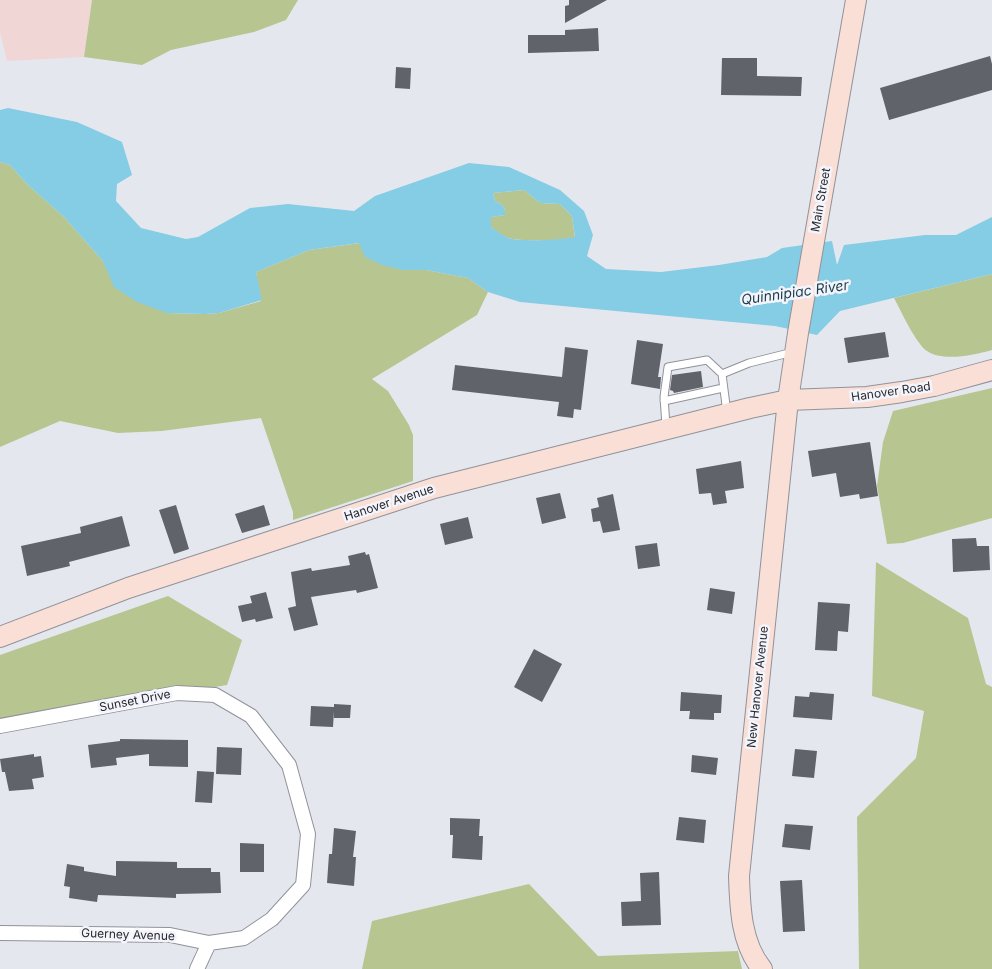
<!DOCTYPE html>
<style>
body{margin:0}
canvas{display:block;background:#e5e7ef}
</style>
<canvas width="992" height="969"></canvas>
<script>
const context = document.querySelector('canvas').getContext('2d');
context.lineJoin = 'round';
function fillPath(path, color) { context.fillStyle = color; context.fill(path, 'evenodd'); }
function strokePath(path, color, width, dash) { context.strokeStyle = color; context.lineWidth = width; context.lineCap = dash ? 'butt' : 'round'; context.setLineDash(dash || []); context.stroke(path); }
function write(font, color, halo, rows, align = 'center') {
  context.font = font + ' Inter,sans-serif'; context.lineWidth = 5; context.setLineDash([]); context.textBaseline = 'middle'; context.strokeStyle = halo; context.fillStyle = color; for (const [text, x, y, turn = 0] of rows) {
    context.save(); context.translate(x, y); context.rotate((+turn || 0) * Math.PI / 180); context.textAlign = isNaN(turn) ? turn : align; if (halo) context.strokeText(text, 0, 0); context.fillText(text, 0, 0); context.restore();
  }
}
fillPath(new Path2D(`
 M 0,0 L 92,0 L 84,57 L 7,61 L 0,32 Z`), '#f1d6d6');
fillPath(new Path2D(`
 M 92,0 L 298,0 L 286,20 L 254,32 L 171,50 L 142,65 L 84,57 Z
 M 0,162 L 10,165 L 27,184 L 64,217 L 103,261 L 167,313 L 205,314 L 219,313 L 261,301 L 256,272 L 309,250 L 360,243 L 403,270 L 426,270 L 468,278 L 488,292 L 477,315 L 372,379 L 388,391 L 409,425 L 413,435 L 413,481 L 293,520 L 293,512 L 261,418 L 162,431 L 118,433 L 60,421 L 0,447 Z
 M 524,190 L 540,203 L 560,204 L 572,216 L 575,238 C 560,240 521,242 508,238 C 502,236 496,230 491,227 L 491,217 L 505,215 C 506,207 502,204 495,201 L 493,193 Z
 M 992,274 L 992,350 C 975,355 942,362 927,351 C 916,344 901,311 894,298 Z
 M 992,388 L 992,518 L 903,543 L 887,544 L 877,486 L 883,442 L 893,411 Z
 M 876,562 L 968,618 L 986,684 L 992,687 L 992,969 L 859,969 L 857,817 L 916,758 L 924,711 L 872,696 Z
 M 168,596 L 242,640 L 227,685 L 0,723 L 0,655 Z
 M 529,884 L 598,956 L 738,951 L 742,969 L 362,969 L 372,921 Z`), '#b7c690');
fillPath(new Path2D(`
 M 8,108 L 77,122 L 122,142 L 132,175 L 117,184 L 116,201 L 141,228 L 186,239 L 198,237 L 250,208 L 288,204 L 354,211 L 375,196 L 469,163 L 509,167 L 560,190 L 584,211 L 593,235 L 587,256 L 606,269 L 661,272 L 719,265 L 767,257 L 782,248 L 832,241 L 837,265 L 844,245 L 925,235 L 956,235 L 992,217 L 992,274 L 840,311 L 817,335 L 775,326 L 520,302 L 488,292 L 468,278 L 426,270 L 403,270 L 382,265 L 365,257 L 359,243 L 309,250 L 256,272 L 262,300 L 219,313 L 205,314 L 167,313 L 137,302 L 114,287 L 103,261 L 64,217 L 27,184 L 10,165 L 0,162 L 0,110 ZM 524,190 L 540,203 L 560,204 L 572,216 L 575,237 C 560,240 521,242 508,238 C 502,235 496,230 491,227 L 491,217 L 505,215 C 506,207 502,204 495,201 L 493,193 Z`), '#85cce5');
fillPath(new Path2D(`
 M 569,0 L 607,0 L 565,23 L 565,6 L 569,5 Z
 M 598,28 L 599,51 L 528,53 L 528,35 L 565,35 L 565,30 Z
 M 990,56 L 992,64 L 992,90 L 889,120 L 880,88 Z
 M 722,58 L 757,58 L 757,76 L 802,77 L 801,96 L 721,95 Z
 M 396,67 L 411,68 L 410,89 L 395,88 Z
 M 885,332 L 889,357 L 848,363 L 844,338 Z
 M 637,340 L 663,344 L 658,377 L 661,377 L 660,389 L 631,384 Z
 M 565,347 L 588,350 L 581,410 L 574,409 L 573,418 L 557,416 L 559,402 L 452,390 L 455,365 L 562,377 Z
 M 701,371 L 703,387 L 674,393 L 673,391 L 670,390 L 672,375 Z
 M 870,442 L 878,496 L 860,499 L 859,494 L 840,497 L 836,473 L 812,477 L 808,451 Z
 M 741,461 L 744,488 L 725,491 L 727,503 L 713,505 L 711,493 L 699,494 L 696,469 Z
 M 560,493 L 566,518 L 542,524 L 536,498 Z
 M 613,494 L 620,530 L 603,533 L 600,521 L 593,522 L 591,509 L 599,507 L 597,498 Z
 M 176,505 L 189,549 L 174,554 L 159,510 Z
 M 264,505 L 270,525 L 242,533 L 235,514 Z
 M 122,516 L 130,546 L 69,562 L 70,566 L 27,576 L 21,546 L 81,533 L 80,527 Z
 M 468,517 L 473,538 L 445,545 L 440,524 Z
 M 976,538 L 977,546 L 989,546 L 990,570 L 953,572 L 952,539 Z
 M 657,543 L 660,566 L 638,569 L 635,546 Z
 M 365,552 L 366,555 L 369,554 L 378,588 L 357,593 L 356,590 L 311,597 L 318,625 L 294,631 L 288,608 L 296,606 L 291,572 L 311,568 L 312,571 L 350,565 L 348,556 Z
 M 710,588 L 735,592 L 732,614 L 707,610 Z
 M 266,592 L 273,618 L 256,622 L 255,619 L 242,622 L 238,606 L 252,603 L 250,596 Z
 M 818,602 L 850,604 L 848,632 L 838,631 L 837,651 L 815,650 Z
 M 534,649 L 562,664 L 542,702 L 514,687 Z
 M 681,692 L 722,695 L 721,713 L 714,713 L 714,720 L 689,719 L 690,711 L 680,711 Z
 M 810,692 L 834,694 L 832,720 L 793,717 L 795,696 L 809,697 Z
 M 334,704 L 351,705 L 350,718 L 334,718 L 334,711 L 333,727 L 310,726 L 311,706 L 334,707 Z
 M 120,739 L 188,740 L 188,767 L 149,766 L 149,754 L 116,758 L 117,765 L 91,768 L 88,745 L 120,741 Z
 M 217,747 L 242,748 L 241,775 L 216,774 Z
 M 795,749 L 817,751 L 814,778 L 792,776 Z
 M 34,754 L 34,757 L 41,756 L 44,777 L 32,779 L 34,789 L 9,791 L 5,772 L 2,772 L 0,759 Z
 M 692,755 L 718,758 L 716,775 L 691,772 Z
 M 197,771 L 214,772 L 212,803 L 195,802 Z
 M 679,817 L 706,820 L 704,843 L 676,840 Z
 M 450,818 L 480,819 L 479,836 L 483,836 L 482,860 L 452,858 L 453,835 L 450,835 Z
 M 785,824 L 813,826 L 810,850 L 782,847 Z
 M 334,828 L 356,831 L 353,857 L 356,857 L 354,886 L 327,883 L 329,854 L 332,854 Z
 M 240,843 L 264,844 L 264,872 L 240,872 Z
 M 116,861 L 177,862 L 177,868 L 211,868 L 211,872 L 220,872 L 221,893 L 176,894 L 176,898 L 98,895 L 97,902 L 69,898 L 70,887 L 64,886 L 67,864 L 84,867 L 84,871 L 116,876 Z
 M 659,872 L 661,925 L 622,926 L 621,902 L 641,901 L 640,873 Z
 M 802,880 L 805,931 L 783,932 L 780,881 Z`), '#61636a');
const lane = new Path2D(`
 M 664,401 L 723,388
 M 727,413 L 722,374 L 749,363 L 793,352
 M 666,426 L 664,397 L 668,367 L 707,360 L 722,374`);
const street = new Path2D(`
 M 0,726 L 177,693 L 215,695 L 251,716 L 289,765 L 308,834 L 303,885 L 272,919 L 244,938 L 209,943 L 170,935 L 0,933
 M 197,969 L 209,943`);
const secondary = new Path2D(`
 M 0,637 L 128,588 L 434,488 L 750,408 L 788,400 L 867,397 L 902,392 L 934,386 L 992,370
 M 762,969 C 741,943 740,908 739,876 L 788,400 L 798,333 L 856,0`);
strokePath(lane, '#91929a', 9);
strokePath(street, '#91929a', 16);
strokePath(secondary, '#91929a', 22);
strokePath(lane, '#fff', 7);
strokePath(street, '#fff', 14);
strokePath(secondary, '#f9dfd6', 20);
write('12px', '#29292c', '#f3f4fc', [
 ["Main Street",821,200,-80],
 ["Hanover Road",891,392,-8],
 ["Hanover Avenue",389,503,-18],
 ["New Hanover Avenue",758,687,-84],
 ["Sunset Drive",135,701,-11],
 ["Guerney Avenue",128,935,2]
]);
write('italic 14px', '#1c3e49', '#f3f4fc', [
 ["Quinnipiac River",795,293,-8]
]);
</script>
